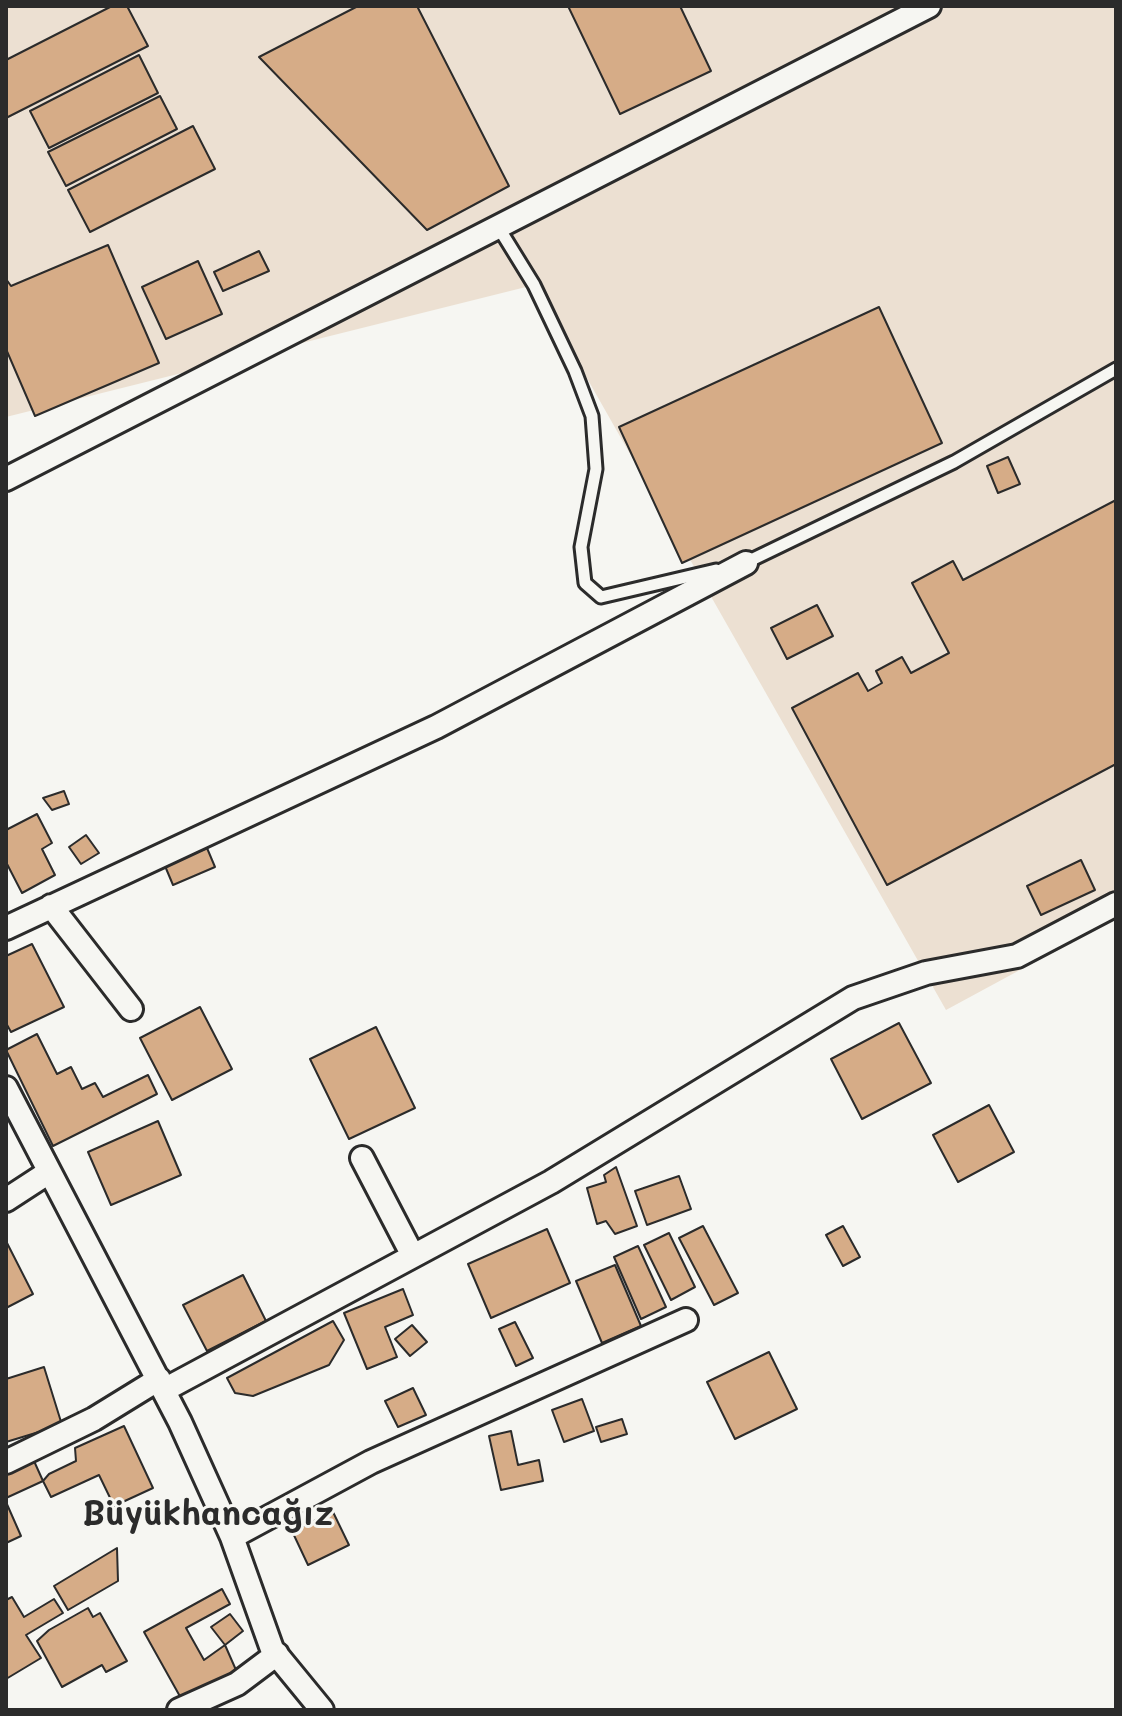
<!DOCTYPE html>
<meta charset="utf-8">
<style>
body{margin:0}
#map{position:relative;width:1122px;height:1716px;overflow:hidden;background:#f6f6f2;font-family:Mali,sans-serif}
canvas{display:block}
.frame{position:absolute;inset:0;border:8px solid #2b2b2b;pointer-events:none}
</style>
<div id="map">
<canvas width="1122" height="1716"></canvas>
<div class="frame"></div>
</div>
<script>
const context = document.querySelector('canvas').getContext('2d');
context.lineJoin = 'round';
function fillPath(path, color) { context.fillStyle = color; context.fill(path, 'evenodd'); }
function strokePath(path, color, width, dash) { context.strokeStyle = color; context.lineWidth = width; context.lineCap = dash ? 'butt' : 'round'; context.setLineDash(dash || []); context.stroke(path); }
function write(font, color, halo, rows, align = 'center') {
  context.font = font + ' Mali,sans-serif'; context.lineWidth = 6; context.setLineDash([]); context.textBaseline = 'middle'; context.strokeStyle = halo; context.fillStyle = color; for (const [text, x, y, turn = 0] of rows) {
    context.save(); context.translate(x, y); context.rotate((+turn || 0) * Math.PI / 180); context.textAlign = isNaN(turn) ? turn : align; if (halo) context.strokeText(text, 0, 0); context.fillText(text, 0, 0); context.restore();
  }
}
fillPath(new Path2D(`
 M 6,6 L 1116,6 L 1116,918 L 946,1010 L 534,285 L 6,417 Z`), '#ece0d2');
const building = new Path2D(`
 M 112,6 L 127,6 L 148,46 L 6,118 L 6,60 Z
 M 358,6 L 417,6 L 509,186 L 427,230 L 259,57 Z
 M 568,6 L 680,6 L 711,71 L 620,114 Z
 M 139,55 L 158,93 L 49,148 L 30,111 Z
 M 160,96 L 177,129 L 66,186 L 48,152 Z
 M 193,126 L 215,169 L 90,232 L 68,190 Z
 M 108,245 L 159,363 L 35,416 L 6,349 L 6,279 L 11,286 Z
 M 259,251 L 269,271 L 223,291 L 214,272 Z
 M 198,261 L 222,314 L 166,339 L 142,287 Z
 M 879,307 L 942,443 L 682,563 L 619,427 Z
 M 1008,457 L 1020,484 L 998,493 L 987,466 Z
 M 1116,500 L 1116,764 L 887,885 L 792,708 L 858,673 L 868,691 L 882,683 L 876,671 L 902,657 L 911,673 L 949,653 L 912,583 L 953,561 L 963,580 Z
 M 817,605 L 833,636 L 787,659 L 771,628 Z
 M 64,791 L 69,804 L 52,810 L 43,798 Z
 M 37,814 L 52,843 L 42,849 L 55,875 L 22,893 L 6,862 L 6,830 Z
 M 86,835 L 99,853 L 81,864 L 69,847 Z
 M 207,848 L 215,867 L 173,885 L 165,866 Z
 M 1081,860 L 1095,890 L 1041,915 L 1027,886 Z
 M 32,944 L 64,1007 L 11,1032 L 6,1023 L 6,956 Z
 M 200,1007 L 232,1069 L 172,1100 L 140,1038 Z
 M 899,1023 L 931,1083 L 862,1119 L 831,1059 Z
 M 376,1027 L 415,1108 L 349,1139 L 310,1059 Z
 M 37,1034 L 57,1074 L 71,1067 L 82,1089 L 95,1083 L 103,1097 L 148,1075 L 157,1094 L 53,1146 L 6,1050 Z
 M 989,1105 L 1014,1152 L 958,1182 L 933,1135 Z
 M 158,1121 L 181,1175 L 111,1205 L 88,1152 Z
 M 616,1167 L 637,1226 L 615,1234 L 606,1221 L 597,1224 L 587,1188 L 606,1182 L 604,1175 Z
 M 679,1176 L 691,1209 L 647,1225 L 635,1191 Z
 M 703,1226 L 738,1293 L 714,1305 L 679,1238 Z
 M 843,1226 L 860,1257 L 843,1266 L 826,1235 Z
 M 547,1229 L 570,1283 L 491,1318 L 468,1264 Z
 M 669,1233 L 695,1287 L 671,1300 L 644,1245 Z
 M 6,1241 L 33,1294 L 6,1308 Z
 M 638,1246 L 666,1307 L 641,1319 L 614,1257 Z
 M 615,1265 L 641,1326 L 602,1343 L 576,1281 Z
 M 243,1275 L 266,1321 L 207,1351 L 183,1305 Z
 M 403,1289 L 413,1315 L 385,1327 L 397,1357 L 367,1369 L 344,1313 Z
 M 333,1321 L 344,1340 L 329,1365 L 253,1396 L 235,1393 L 227,1378 Z
 M 515,1322 L 533,1358 L 516,1366 L 499,1329 Z
 M 412,1325 L 427,1342 L 410,1356 L 395,1339 Z
 M 769,1352 L 797,1409 L 735,1439 L 707,1382 Z
 M 44,1367 L 62,1425 L 6,1442 L 6,1379 Z
 M 413,1388 L 426,1415 L 398,1427 L 385,1401 Z
 M 582,1399 L 594,1431 L 564,1442 L 552,1410 Z
 M 622,1419 L 627,1434 L 601,1442 L 596,1427 Z
 M 124,1426 L 153,1488 L 114,1506 L 99,1475 L 51,1497 L 43,1481 L 49,1474 L 76,1461 L 75,1448 Z
 M 511,1431 L 518,1465 L 539,1460 L 543,1481 L 501,1490 L 489,1436 Z
 M 34,1461 L 43,1481 L 6,1498 L 6,1474 Z
 M 6,1502 L 21,1536 L 6,1543 Z
 M 333,1512 L 349,1545 L 308,1565 L 292,1531 Z
 M 117,1548 L 118,1581 L 68,1610 L 54,1586 Z
 M 222,1589 L 230,1604 L 186,1628 L 204,1660 L 225,1645 L 236,1670 L 182,1700 L 144,1632 Z
 M 12,1597 L 24,1617 L 54,1599 L 63,1613 L 26,1635 L 41,1658 L 6,1679 L 6,1600 Z
 M 88,1608 L 93,1617 L 100,1613 L 127,1661 L 106,1672 L 102,1665 L 62,1687 L 37,1641 L 49,1630 Z
 M 230,1614 L 243,1631 L 225,1645 L 211,1627 Z`);
fillPath(building, '#d6ac87');
strokePath(building, '#2b2b2b', 2);
const lane = new Path2D(`
 M 497,225 L 534,285 L 575,371 L 592,416 L 596,469 L 581,547 L 585,583 L 601,597 L 716,570
 M 745,563 L 954,462 L 1116,369`);
const street = new Path2D(`
 M 6,479 L 929,6
 M 51,906 L 131,1009
 M 6,928 L 436,727 L 746,563
 M 6,1088 L 180,1422 L 232,1537 L 272,1649 L 322,1710
 M 362,1158 L 412,1254
 M 6,1200 L 49,1172
 M 164,1390 L 551,1182 L 853,998 L 926,973 L 1017,956 L 1116,904
 M 6,1462 L 94,1419 L 159,1379
 M 232,1537 L 371,1462 L 686,1320
 M 179,1710 L 237,1684 L 277,1654`);
strokePath(lane, '#2b2b2b', 17);
strokePath(street, '#2b2b2b', 28);
strokePath(lane, '#f6f6f2', 11);
strokePath(street, '#f6f6f2', 22);
write('bold 34px', '#2b2b2b', '#f6f6f2', [
 ["Büyükhancağız",208,1515]
]);
</script>
